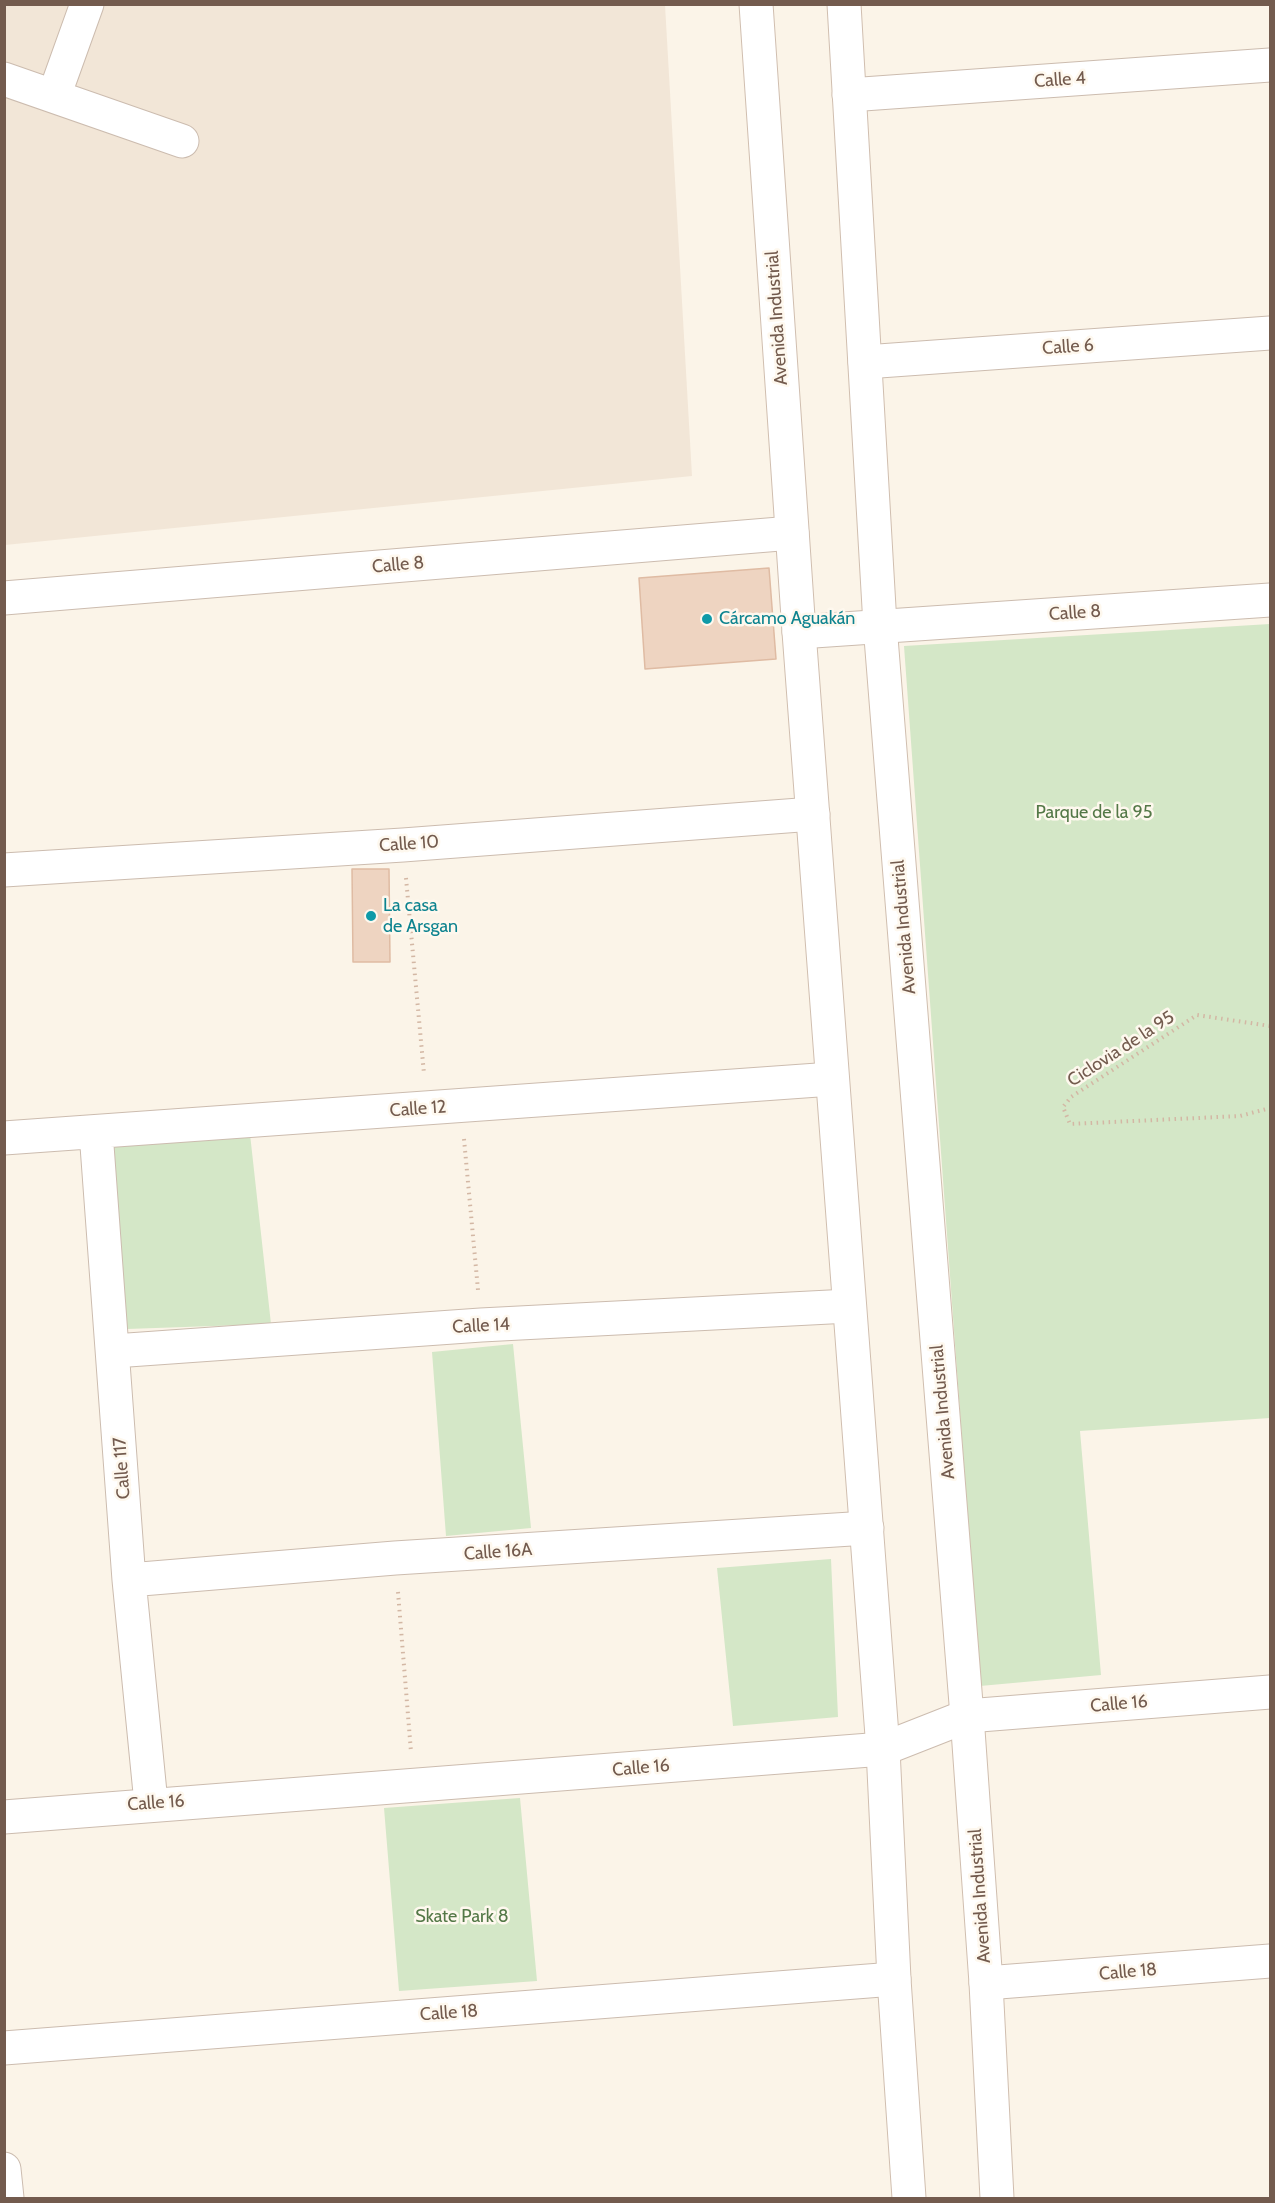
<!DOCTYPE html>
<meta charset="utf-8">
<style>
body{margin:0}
#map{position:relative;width:1275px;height:2203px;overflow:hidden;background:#fbf4e8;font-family:Cabin,sans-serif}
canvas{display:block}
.frame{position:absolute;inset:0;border:6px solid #735b4e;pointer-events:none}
</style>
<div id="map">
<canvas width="1275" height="2203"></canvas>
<div class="frame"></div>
</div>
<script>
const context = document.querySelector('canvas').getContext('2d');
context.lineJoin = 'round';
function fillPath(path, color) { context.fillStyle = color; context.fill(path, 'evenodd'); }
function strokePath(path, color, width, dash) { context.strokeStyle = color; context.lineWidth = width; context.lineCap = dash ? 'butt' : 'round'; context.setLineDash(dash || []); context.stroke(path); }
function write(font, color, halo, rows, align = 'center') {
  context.font = font + ' Cabin,sans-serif'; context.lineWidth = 5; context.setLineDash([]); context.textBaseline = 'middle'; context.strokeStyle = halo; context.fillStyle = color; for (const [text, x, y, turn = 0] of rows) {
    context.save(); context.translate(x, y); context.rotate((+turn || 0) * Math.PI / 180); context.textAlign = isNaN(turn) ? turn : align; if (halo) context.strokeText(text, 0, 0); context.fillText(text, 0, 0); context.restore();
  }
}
fillPath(new Path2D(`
 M 5,5 L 665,5 L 692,476 L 5,545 Z`), '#f2e6d7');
fillPath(new Path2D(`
 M 1270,624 L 1270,1418 L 1080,1431 L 1101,1675 L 980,1686 L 904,646 Z
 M 250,1134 L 271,1324 L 127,1329 L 111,1143 Z
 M 513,1344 L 531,1528 L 446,1536 L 432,1352 Z
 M 831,1559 L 838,1717 L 733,1726 L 717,1568 Z
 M 520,1798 L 537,1981 L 399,1991 L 384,1808 Z`), '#d4e7c7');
const building = new Path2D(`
 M 769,568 L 776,659 L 645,669 L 639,578 Z
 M 352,869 L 389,869 L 390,962 L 353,962 Z`);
fillPath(building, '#eed4c1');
strokePath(building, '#dfbba3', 1.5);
const street = new Path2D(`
 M 4,79 L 182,141
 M 849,95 L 1270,65
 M 54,96 L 87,4
 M 865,362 L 1270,333
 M 4,598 L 792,533
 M 799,632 L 1270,600
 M 4,870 L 403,845 L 813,814
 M 96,1132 L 129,1580 L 151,1803
 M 4,1138 L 832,1079
 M 114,1351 L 481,1325 L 849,1306
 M 129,1580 L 395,1558 L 867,1528
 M 4,1817 L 883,1749 L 967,1716 L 1270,1692
 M 986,1983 L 1270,1961
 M 4,2048 L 894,1979
 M 4,2169 L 7,2198`);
const secondary = new Path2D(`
 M 756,4 L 799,632 L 883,1749 L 894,1979 L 909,2198
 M 844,4 L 880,625 L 967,1716 L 986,1983 L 997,2198`);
strokePath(street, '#ccbcaf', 35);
strokePath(secondary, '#d0beaf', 35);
strokePath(new Path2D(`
 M 406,878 L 424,1074
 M 1270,1026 L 1197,1015 L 1071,1097 L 1063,1107 L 1070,1124 L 1240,1116 L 1270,1108
 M 464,1139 L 478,1290
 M 398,1592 L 411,1752`), '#d3b7a4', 4, [1.5, 4.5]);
strokePath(street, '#fff', 33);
strokePath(secondary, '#fff', 33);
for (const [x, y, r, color] of [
 [707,619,6,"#0f9aa8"],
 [371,916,6,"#0f9aa8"]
]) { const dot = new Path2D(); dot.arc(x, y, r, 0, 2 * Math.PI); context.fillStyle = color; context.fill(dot); strokePath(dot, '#fef8ee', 2); }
write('18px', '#735b4e', '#fef8ee', [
 ["Calle 4",1060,80,-4],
 ["Avenida Industrial",777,318,-94],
 ["Calle 6",1068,347,-4],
 ["Calle 8",398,565,-5],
 ["Calle 8",1075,613,-4],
 ["Calle 10",409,844,-4],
 ["Avenida Industrial",904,927,-95],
 ["Ciclovia de la 95",1121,1049,-33],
 ["Calle 12",418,1109,-4],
 ["Calle 14",481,1326,-3],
 ["Avenida Industrial",943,1412,-95],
 ["Calle 117",122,1468,-94],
 ["Calle 16A",498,1552,-4],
 ["Calle 16",1119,1704,-5],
 ["Calle 16",641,1768,-5],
 ["Calle 16",156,1803,-4],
 ["Avenida Industrial",980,1896,-94],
 ["Calle 18",1128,1972,-5],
 ["Calle 18",449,2013,-4]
]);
write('18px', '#0d838f', '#fef8ee', [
 ["Cárcamo Aguakán",719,619],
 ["La casa",383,906],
 ["de Arsgan",383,927]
], 'left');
write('18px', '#547847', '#fef8ee', [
 ["Parque de la 95",1094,813],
 ["Skate Park 8",462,1917]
]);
</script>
